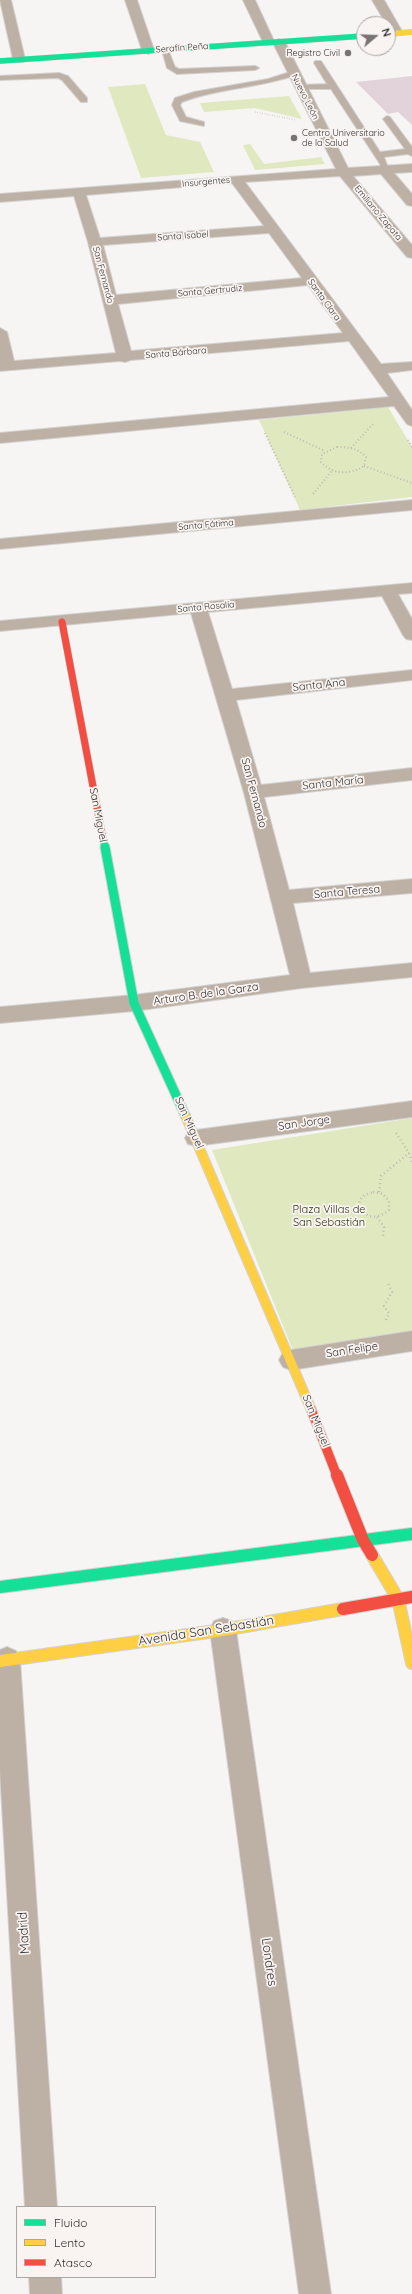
<!DOCTYPE html>
<meta charset="utf-8">
<style>
body{margin:0}
#map{position:relative;width:412px;height:2294px;overflow:hidden;background:#f7f5f3;font-family:Quicksand,sans-serif}
canvas{display:block}
.legend{position:absolute;left:16px;top:2206px;width:140px;height:72px;box-sizing:border-box;background:#f9f4f1;border:1px solid #a9a6a3;margin:0;padding:5px 7px;list-style:none;font-size:12px;color:#32302f}
.legend li{display:flex;align-items:center;gap:8px;height:20px}
.legend b{width:20px;border:1px solid #a9a6a3}
.north{position:absolute;left:356px;top:16px;width:40px;height:40px;box-sizing:border-box;background:#f9f4f1;border:1px solid #a9a6a3;border-radius:50%;rotate:71deg;font-size:11px;font-weight:700;line-height:16px;text-align:center;color:#32302f}
.north::after{content:'';display:block;margin:auto;width:14px;height:18px;background:#777574;clip-path:polygon(50% 0,100% 100%,50% 72%,0 100%)}
</style>
<div id="map">
<canvas width="412" height="2294"></canvas>
<ul class="legend">
<li><b style="height:5px;background:#16e098"></b>Fluido</li>
<li><b style="height:5px;background:#ffcf43"></b>Lento</li>
<li><b style="height:5px;background:#f24e42"></b>Atasco</li>
</ul>
<div class="north">N</div>
</div>
<script>
const context = document.querySelector('canvas').getContext('2d');
context.lineJoin = 'round';
function fillPath(path, color) { context.fillStyle = color; context.fill(path, 'evenodd'); }
function strokePath(path, color, width, dash) { context.strokeStyle = color; context.lineWidth = width; context.lineCap = dash ? 'butt' : 'round'; context.setLineDash(dash || []); context.stroke(path); }
function write(font, color, halo, rows, align = 'center') {
  context.font = font + ' Quicksand,sans-serif'; context.lineWidth = 3.5; context.setLineDash([]); context.textBaseline = 'middle'; context.strokeStyle = halo; context.fillStyle = color; for (const [text, x, y, turn = 0] of rows) {
    context.save(); context.translate(x, y); context.rotate((+turn || 0) * Math.PI / 180); context.textAlign = isNaN(turn) ? turn : align; if (halo) context.strokeText(text, 0, 0); context.fillText(text, 0, 0); context.restore();
  }
}
fillPath(new Path2D(`
 M 145,84 L 166,135 L 200,142 L 214,172 L 141,178 L 108,87 Z
 M 289,96 L 302,119 L 255,108 L 204,112 L 200,103 Z
 M 250,144 L 264,164 L 321,157 L 325,164 L 255,170 L 243,145 Z
 M 388,407 L 412,447 L 412,497 L 300,510 L 259,420 Z
 M 412,1118 L 412,1336 L 294,1353 L 212,1150 Z`), '#e0e8c0');
fillPath(new Path2D(`
 M 412,76 L 412,125 L 398,112 L 388,114 L 356,82 Z`), '#e2d2d9');
const lane = new Path2D(`
 M 161,47 L 167,47 L 175,67 L 179,69 L 255,66 L 259,68 L 255,70 L 177,74 L 167,68 Z
 M 315,61 L 321,61 L 380,152 L 405,149 L 383,119 L 387,116 L 390,117 L 412,147 L 412,156 L 408,154 L 384,157 L 389,170 L 382,172 L 380,164 L 331,89 L 301,89 L 297,87 L 301,85 L 327,84 L 314,63 Z
 M 293,71 L 297,73 L 296,75 C 259,88 218,88 182,102 L 180,105 L 186,117 L 204,122 L 204,126 L 180,121 L 172,105 L 175,98 L 194,92 L 268,79 Z
 M 59,73 L 68,76 L 87,98 L 87,102 L 81,102 L 62,80 L 58,78 L 0,80 L 0,76 Z`);
const street = new Path2D(`
 M 0,0 L 11,0 L 25,59 L 23,62 L 15,62 L 13,59 Z
 M 125,0 L 137,0 L 154,50 L 152,52 L 148,54 L 142,50 Z
 M 243,0 L 255,0 L 274,41 L 279,39 L 285,42 L 348,168 L 412,164 L 412,172 L 394,173 L 412,194 L 412,206 L 407,205 L 381,174 L 353,176 L 412,245 L 412,258 L 407,257 L 340,176 L 245,182 L 381,364 L 412,362 L 412,370 L 387,373 L 412,410 L 412,426 L 407,424 L 394,406 L 0,443 L 0,433 L 389,397 L 349,341 L 131,360 L 125,362 L 120,361 L 0,371 L 0,328 L 7,332 L 14,361 L 116,353 L 88,242 L 74,196 L 0,202 L 0,194 L 336,169 L 273,43 L 268,45 L 264,44 ZM 232,183 L 264,226 L 100,238 L 86,195 ZM 269,233 L 302,278 L 116,295 L 103,245 ZM 308,285 L 343,333 L 131,351 L 118,304 Z
 M 372,0 L 384,0 L 403,33 L 401,35 L 393,35 Z
 M 412,500 L 412,510 L 0,549 L 0,539 Z
 M 412,583 L 412,593 L 398,594 L 412,619 L 412,640 L 406,639 L 403,635 L 382,596 L 208,612 L 232,689 L 412,670 L 412,680 L 236,700 L 261,785 L 412,768 L 412,780 L 264,797 L 289,890 L 412,879 L 412,893 L 293,903 L 310,973 L 412,963 L 412,977 L 302,988 L 134,1011 L 0,1023 L 0,1007 L 134,995 L 290,975 L 244,793 L 191,613 L 0,631 L 0,621 Z
 M 412,1101 L 412,1117 L 196,1146 L 188,1144 L 185,1138 L 188,1132 L 196,1130 Z
 M 412,1331 L 412,1351 L 291,1370 L 283,1367 L 279,1360 L 283,1353 L 291,1350 Z
 M 223,1618 L 232,1621 L 236,1630 L 331,2294 L 299,2294 L 210,1630 L 214,1621 Z
 M 7,1647 L 16,1651 L 20,1660 L 57,2207 L 25,2207 L 0,1771 L 0,1650 Z
 M 29,2277 L 61,2277 L 62,2294 L 30,2294 Z`);
const fastFar3 = new Path2D(`
 M 0,61 L 364,36`);
const fastFar2 = new Path2D(`
 M 102,834 L 105,848`);
const fastFar1 = new Path2D(`
 M 105,847 L 134,1003 L 186,1117`);
const fast = new Path2D(`
 M 0,1587 L 412,1534`);
const slowFar2 = new Path2D(`
 M 388,34 L 412,32`);
const slowFar1 = new Path2D(`
 M 186,1117 L 311,1409`);
const slow = new Path2D(`
 M 372,1555 L 398,1599 L 412,1663
 M 0,1661 L 223,1630 L 343,1609`);
const jamFar2 = new Path2D(`
 M 62,622 L 102,834`);
const jamFar1 = new Path2D(`
 M 311,1409 L 337,1476`);
const jam = new Path2D(`
 M 337,1475 L 363,1540 L 372,1555
 M 343,1609 L 412,1597`);
strokePath(lane, '#d3d2d1', 2);
strokePath(street, '#d3d2d1', 2);
strokePath(fastFar3, '#d3d2d1', 6);
strokePath(fastFar2, '#d3d2d1', 8);
strokePath(fastFar1, '#d3d2d1', 11);
strokePath(fast, '#d3d2d1', 14);
strokePath(slowFar2, '#d3d2d1', 6);
strokePath(slowFar1, '#d3d2d1', 11);
strokePath(slow, '#d3d2d1', 14);
strokePath(jamFar2, '#d3d2d1', 8);
strokePath(jamFar1, '#d3d2d1', 11);
strokePath(jam, '#d3d2d1', 14);
strokePath(new Path2D(`
 M 255,112 L 296,120`), '#c0b9b2', 1.5, [0.5, 2]);
strokePath(new Path2D(`
 M 284,432 L 325,451
 M 265,433 L 295,497
 M 408,440 L 412,447
 M 337,447 C 348,447 358,448 366,457 L 364,466 C 350,475 333,475 321,462 L 322,454 Z
 M 351,448 L 374,423
 M 364,466 L 412,483
 M 313,494 L 332,471`), '#c0b9b2', 2, [1, 2.5]);
strokePath(new Path2D(`
 M 396,1133 L 409,1153 L 412,1162
 M 373,1192 L 383,1194 L 389,1201 L 389,1210 C 378,1219 366,1220 359,1206 C 359,1196 365,1195 373,1192 Z
 M 379,1192 L 381,1176 L 409,1153
 M 377,1217 L 384,1227 L 383,1236
 M 386,1320 L 389,1313 L 384,1306 L 392,1292 L 388,1283`), '#c0b9b2', 2.5, [1, 3]);
fillPath(lane, '#bdb0a4');
fillPath(street, '#bdb0a4');
strokePath(fastFar3, '#16e098', 5.5);
strokePath(fastFar2, '#16e098', 7);
strokePath(fastFar1, '#16e098', 9);
strokePath(fast, '#16e098', 12);
strokePath(slowFar2, '#ffcf43', 5.5);
strokePath(slowFar1, '#ffcf43', 9);
strokePath(slow, '#ffcf43', 12);
strokePath(jamFar2, '#f24e42', 7);
strokePath(jamFar1, '#f24e42', 9);
strokePath(jam, '#f24e42', 12);
for (const [x, y, r, color] of [
 [348,53,4,"#777574"],
 [294,138,4,"#777574"]
]) { const dot = new Path2D(); dot.arc(x, y, r, 0, 2 * Math.PI); context.fillStyle = color; context.fill(dot); strokePath(dot, '#f9f4f1', 1.5); }
write('9px', '#32302f', '#f9f4f1', [
 ["Serafín Peña",182,48,-4],
 ["Nuevo León",305,97,63],
 ["Insurgentes",206,182,-5],
 ["Emiliano Zapata",378,213,50],
 ["Santa Isabel",183,236,-4],
 ["San Fernando",103,275,75],
 ["Santa Gertrudiz",210,291,-5],
 ["Santa Clara",324,300,54],
 ["Santa Bárbara",176,353,-5],
 ["Santa Fátima",206,525,-5],
 ["Santa Rosalía",206,607,-5]
]);
write('9px', '#32302f', '#f9f4f1', [
 ["Registro Civil",340,53],
 ["Centro Universitario",302,133,"left"],
 ["de la Salud",302,143,"left"]
], 'right');
write('11px', '#32302f', '#f9f4f1', [
 ["Santa Ana",319,685,-6],
 ["Santa María",333,783,-6],
 ["San Fernando",254,793,75],
 ["San Miguel",98,815,79],
 ["Santa Teresa",347,892,-5],
 ["Arturo B. de la Garza",206,994,-8],
 ["San Miguel",189,1123,66],
 ["San Jorge",304,1123,-8],
 ["San Felipe",352,1350,-9],
 ["San Miguel",316,1421,68]
]);
write('11px', '#2d3412', '#f9f4f1', [
 ["Plaza Villas de",329,1210],
 ["San Sebastián",329,1223]
]);
write('13px', '#32302f', '#f9f4f1', [
 ["Avenida San Sebastián",206,1631,-9],
 ["Madrid",24,1933,-94],
 ["Londres",269,1962,82]
]);
</script>
